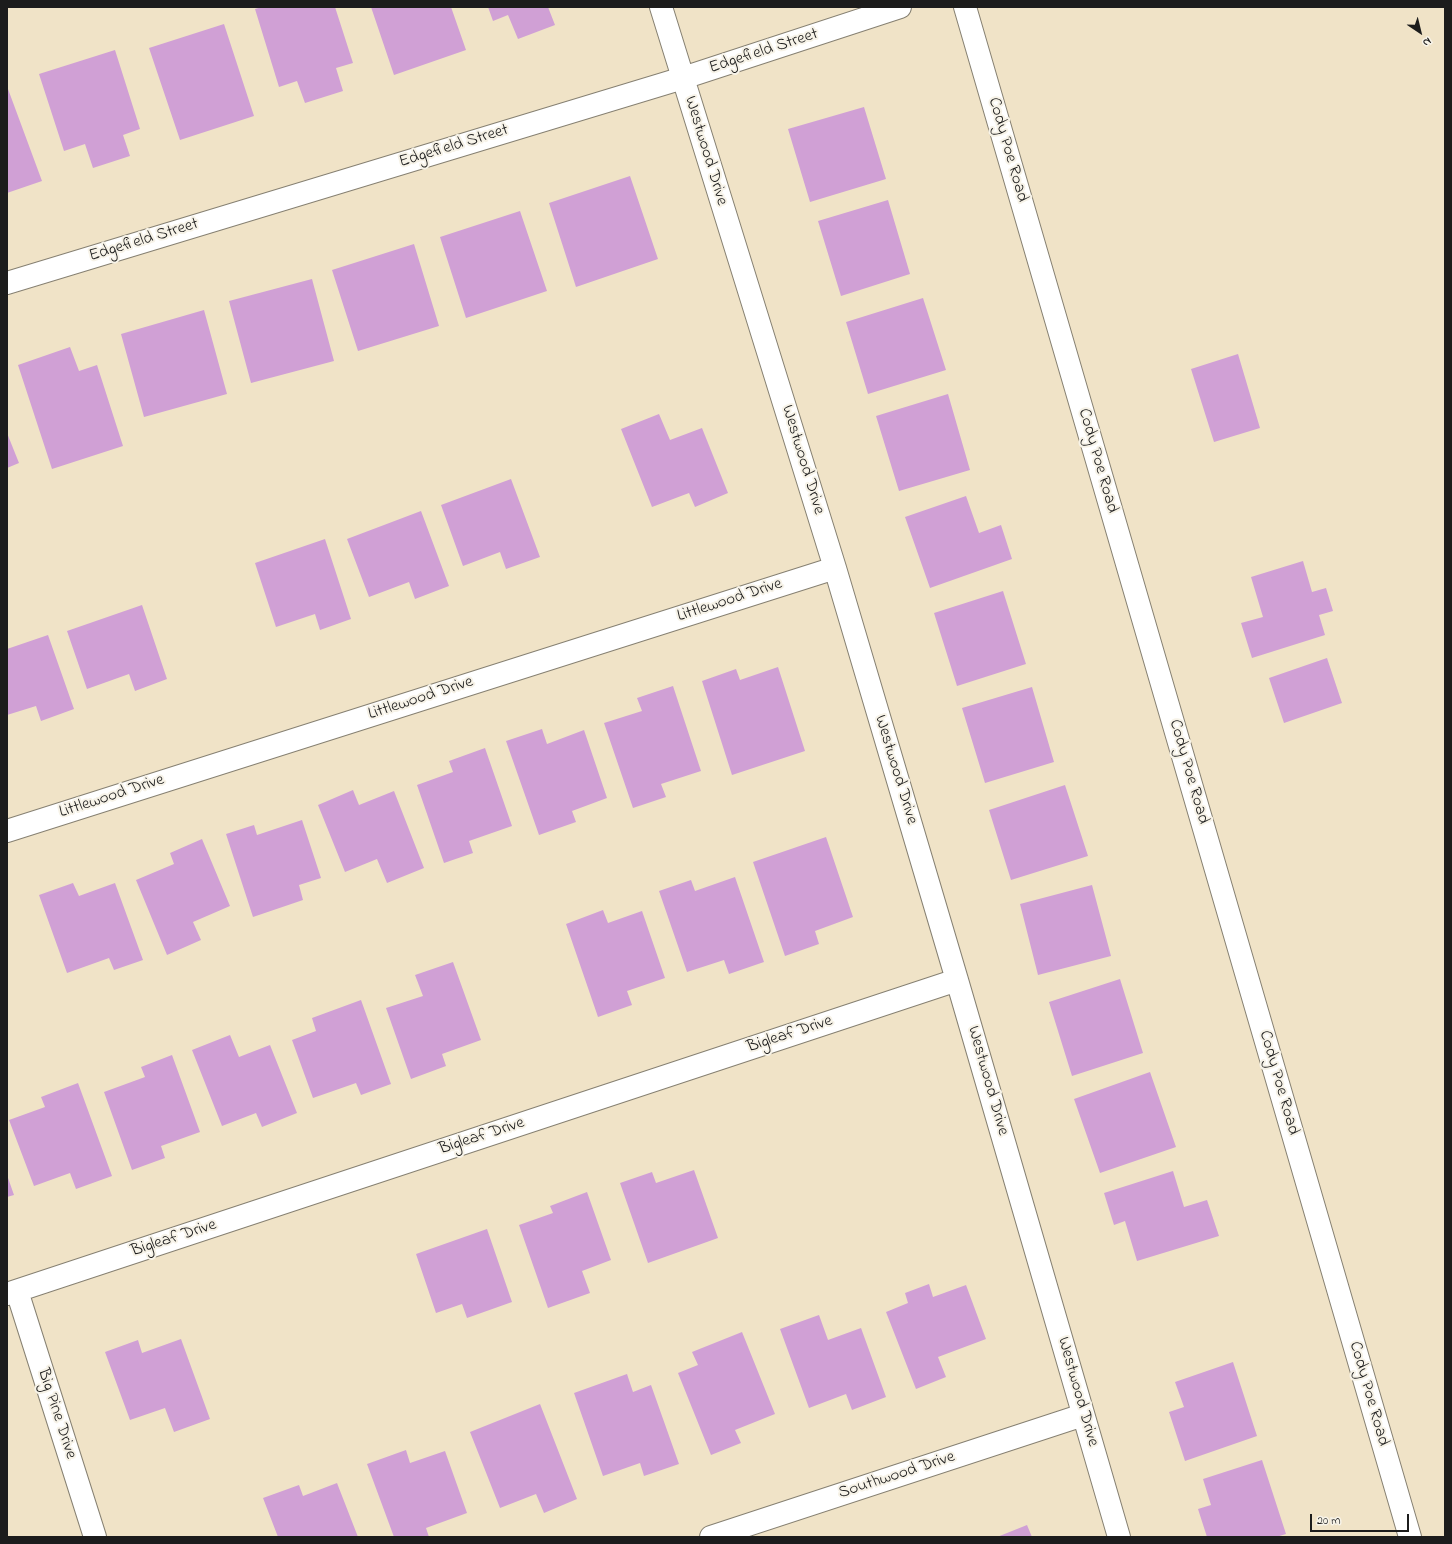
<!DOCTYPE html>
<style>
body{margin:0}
#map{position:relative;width:1452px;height:1544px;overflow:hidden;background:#f0e3c7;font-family:"Indie Flower",sans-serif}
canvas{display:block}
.frame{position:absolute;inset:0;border:8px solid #1c1c1c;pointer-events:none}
.north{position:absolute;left:1400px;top:12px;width:40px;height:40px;-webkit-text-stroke:3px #f7f3e8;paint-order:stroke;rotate:145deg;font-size:11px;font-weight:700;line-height:16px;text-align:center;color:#1c1c1c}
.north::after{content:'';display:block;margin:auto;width:14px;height:18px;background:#1c1c1c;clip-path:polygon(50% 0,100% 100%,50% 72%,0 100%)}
.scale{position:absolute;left:1310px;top:1514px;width:99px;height:18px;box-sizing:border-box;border:2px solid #1c1c1c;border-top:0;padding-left:5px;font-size:12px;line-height:14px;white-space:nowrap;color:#1c1c1c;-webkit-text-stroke:3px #f7f3e8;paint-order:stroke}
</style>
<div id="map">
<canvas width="1452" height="1544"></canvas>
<div class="frame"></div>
<div class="north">N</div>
<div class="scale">20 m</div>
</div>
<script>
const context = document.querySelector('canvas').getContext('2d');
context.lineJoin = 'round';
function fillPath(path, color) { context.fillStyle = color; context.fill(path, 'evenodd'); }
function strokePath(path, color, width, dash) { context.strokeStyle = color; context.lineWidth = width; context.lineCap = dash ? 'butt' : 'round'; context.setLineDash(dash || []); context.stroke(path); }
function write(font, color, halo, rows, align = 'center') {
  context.font = font + ' "Indie Flower",sans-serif'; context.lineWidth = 4; context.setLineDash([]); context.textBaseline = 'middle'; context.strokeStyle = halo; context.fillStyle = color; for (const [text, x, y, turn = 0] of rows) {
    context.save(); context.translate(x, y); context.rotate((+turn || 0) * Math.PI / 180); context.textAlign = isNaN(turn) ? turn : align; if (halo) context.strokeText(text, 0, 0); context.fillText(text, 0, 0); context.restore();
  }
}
fillPath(new Path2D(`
 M 262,7 L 335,7 L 353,63 L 336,68 L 343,91 L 305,103 L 297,81 L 279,87 L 255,9 Z
 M 371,7 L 451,7 L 466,50 L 394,75 Z
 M 488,7 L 548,7 L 555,25 L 518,39 L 508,15 L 493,21 Z
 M 224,24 L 254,116 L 180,140 L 149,48 Z
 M 115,50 L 140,129 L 123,135 L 130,156 L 93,168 L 85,144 L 64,151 L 39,74 Z
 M 8,89 L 42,181 L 7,193 L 7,90 Z
 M 864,107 L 886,179 L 810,202 L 788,129 Z
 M 630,176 L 658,259 L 576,287 L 549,203 Z
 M 888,200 L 910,274 L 841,296 L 818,221 Z
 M 520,211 L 547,291 L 466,318 L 440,237 Z
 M 414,244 L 439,326 L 358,351 L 332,270 Z
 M 312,279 L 334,361 L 251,383 L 229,301 Z
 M 923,298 L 946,370 L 868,394 L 846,322 Z
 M 204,310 L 227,394 L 144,417 L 121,334 Z
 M 70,347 L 79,371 L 97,365 L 123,446 L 52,469 L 18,365 Z
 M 1238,354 L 1260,428 L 1214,442 L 1191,369 Z
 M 948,394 L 970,470 L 899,491 L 876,416 Z
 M 659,414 L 670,440 L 702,428 L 728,493 L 695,507 L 689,493 L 652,507 L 621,429 Z
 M 7,433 L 19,463 L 7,468 Z
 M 511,479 L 540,557 L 506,569 L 500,552 L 463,566 L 441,505 Z
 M 966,496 L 979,533 L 1001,525 L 1012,559 L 930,588 L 905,517 Z
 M 421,511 L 449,586 L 415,599 L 409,582 L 369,597 L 347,539 Z
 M 325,539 L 351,619 L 320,630 L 315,614 L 276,627 L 255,563 Z
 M 1303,561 L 1312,592 L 1326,588 L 1333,611 L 1319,615 L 1325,635 L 1252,658 L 1241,623 L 1263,617 L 1251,577 Z
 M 1003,591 L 1026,664 L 957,686 L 934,613 Z
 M 142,605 L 167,679 L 135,691 L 129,674 L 87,689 L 67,631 Z
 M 48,635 L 74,709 L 41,721 L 36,706 L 7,715 L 7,649 Z
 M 1327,658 L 1342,703 L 1284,723 L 1269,678 Z
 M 778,667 L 805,751 L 732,775 L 702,681 L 736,669 L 740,680 Z
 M 673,686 L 701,771 L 661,784 L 666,797 L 633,808 L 604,723 L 642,711 L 637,698 Z
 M 1032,687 L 1054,762 L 985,783 L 962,708 Z
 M 542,729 L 547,744 L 584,730 L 607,798 L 572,811 L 576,822 L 539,835 L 506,741 Z
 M 485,748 L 512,826 L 469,841 L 473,853 L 444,863 L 417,785 L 453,772 L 449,761 Z
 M 1065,785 L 1088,856 L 1011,880 L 989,810 Z
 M 353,790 L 359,805 L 394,791 L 424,868 L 387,883 L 377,859 L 345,872 L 318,805 Z
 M 302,820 L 321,878 L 299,885 L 303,900 L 253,917 L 226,834 L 254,825 L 257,835 Z
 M 826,837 L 853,917 L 815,931 L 819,944 L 785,956 L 753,862 Z
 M 202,839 L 230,906 L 193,922 L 201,940 L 167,955 L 136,880 L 174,864 L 170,853 Z
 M 735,877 L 764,962 L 729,974 L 724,960 L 687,972 L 659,891 L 691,880 L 695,891 Z
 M 73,883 L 79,896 L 115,883 L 143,960 L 114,970 L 109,958 L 67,973 L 39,895 Z
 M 1092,885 L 1111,956 L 1038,975 L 1020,904 Z
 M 603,910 L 608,923 L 642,911 L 665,978 L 627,991 L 632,1005 L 598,1017 L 566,924 Z
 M 453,962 L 481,1040 L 442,1054 L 446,1066 L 411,1079 L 386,1008 L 423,996 L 415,975 Z
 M 1120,979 L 1143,1053 L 1072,1076 L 1049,1002 Z
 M 361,1000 L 391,1084 L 361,1095 L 356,1083 L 313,1098 L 292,1040 L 316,1031 L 312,1018 Z
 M 230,1035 L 239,1057 L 270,1045 L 297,1113 L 262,1127 L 256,1113 L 222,1126 L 192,1050 Z
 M 172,1055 L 200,1132 L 161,1146 L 165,1158 L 132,1170 L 104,1092 L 145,1077 L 141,1067 Z
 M 1150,1072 L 1176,1147 L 1100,1173 L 1074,1099 Z
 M 78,1083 L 112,1176 L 76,1189 L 70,1173 L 34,1186 L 9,1120 L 45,1107 L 41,1097 Z
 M 694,1170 L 718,1238 L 648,1263 L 620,1183 L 652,1172 L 656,1183 Z
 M 1173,1171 L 1184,1207 L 1207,1200 L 1219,1236 L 1137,1261 L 1125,1221 L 1114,1225 L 1104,1193 Z
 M 7,1175 L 14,1195 L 7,1197 Z
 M 587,1192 L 611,1260 L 582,1271 L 590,1293 L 548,1308 L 519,1225 L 553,1213 L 550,1206 Z
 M 487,1229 L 512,1302 L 467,1318 L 462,1304 L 436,1313 L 416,1254 Z
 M 929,1284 L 933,1297 L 966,1285 L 986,1339 L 938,1357 L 946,1377 L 916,1389 L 886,1312 L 908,1303 L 905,1293 Z
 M 819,1315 L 828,1340 L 861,1328 L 886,1397 L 852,1410 L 846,1394 L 809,1408 L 780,1329 Z
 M 742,1332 L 775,1414 L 735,1430 L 741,1443 L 711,1455 L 678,1373 L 698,1365 L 692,1352 Z
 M 181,1339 L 210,1419 L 174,1432 L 165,1408 L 130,1420 L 105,1352 L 138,1340 L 142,1353 Z
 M 1233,1362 L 1257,1436 L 1185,1461 L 1169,1412 L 1184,1407 L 1175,1382 Z
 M 627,1374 L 633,1392 L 651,1385 L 679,1464 L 644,1476 L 640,1463 L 603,1476 L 574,1393 Z
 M 540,1404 L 577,1499 L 544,1513 L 536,1494 L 500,1508 L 470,1432 Z
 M 406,1450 L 410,1463 L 445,1451 L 467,1513 L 426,1528 L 429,1537 L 394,1537 L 367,1464 Z
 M 1262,1460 L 1286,1534 L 1276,1537 L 1207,1537 L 1198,1509 L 1211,1505 L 1203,1479 Z
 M 337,1483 L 358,1537 L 278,1537 L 263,1498 L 299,1485 L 303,1496 Z
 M 1027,1525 L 1032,1537 L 997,1537 Z`), '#d0a0d5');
const minor = new Path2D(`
 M 661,7 L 835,568 L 957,980 L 1119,1537
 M 965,7 L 1410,1537
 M 7,283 L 683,78 L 900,7
 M 7,831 L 835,568
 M 17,1291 L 95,1537
 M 7,1294 L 957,980
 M 711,1537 L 1083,1415`);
strokePath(minor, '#868072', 24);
strokePath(minor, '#fff', 22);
write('17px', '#1c1c1c', '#f7f3e8', [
 ["Edgefield Street",764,52,-18],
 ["Edgefield Street",454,147,-17],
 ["Cody Poe Road",1007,150,74],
 ["Westwood Drive",705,151,73],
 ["Edgefield Street",144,241,-17],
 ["Westwood Drive",802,460,73],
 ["Cody Poe Road",1097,461,74],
 ["Littlewood Drive",730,601,-18],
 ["Littlewood Drive",421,699,-18],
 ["Westwood Drive",895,770,73],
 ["Cody Poe Road",1188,772,74],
 ["Littlewood Drive",112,797,-18],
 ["Bigleaf Drive",790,1035,-18],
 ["Westwood Drive",987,1081,74],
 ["Cody Poe Road",1278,1083,74],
 ["Bigleaf Drive",482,1137,-18],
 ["Bigleaf Drive",174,1239,-18],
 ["Westwood Drive",1077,1392,74],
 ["Cody Poe Road",1368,1394,74],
 ["Big Pine Drive",56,1414,72],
 ["Southwood Drive",897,1476,-18]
]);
</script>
